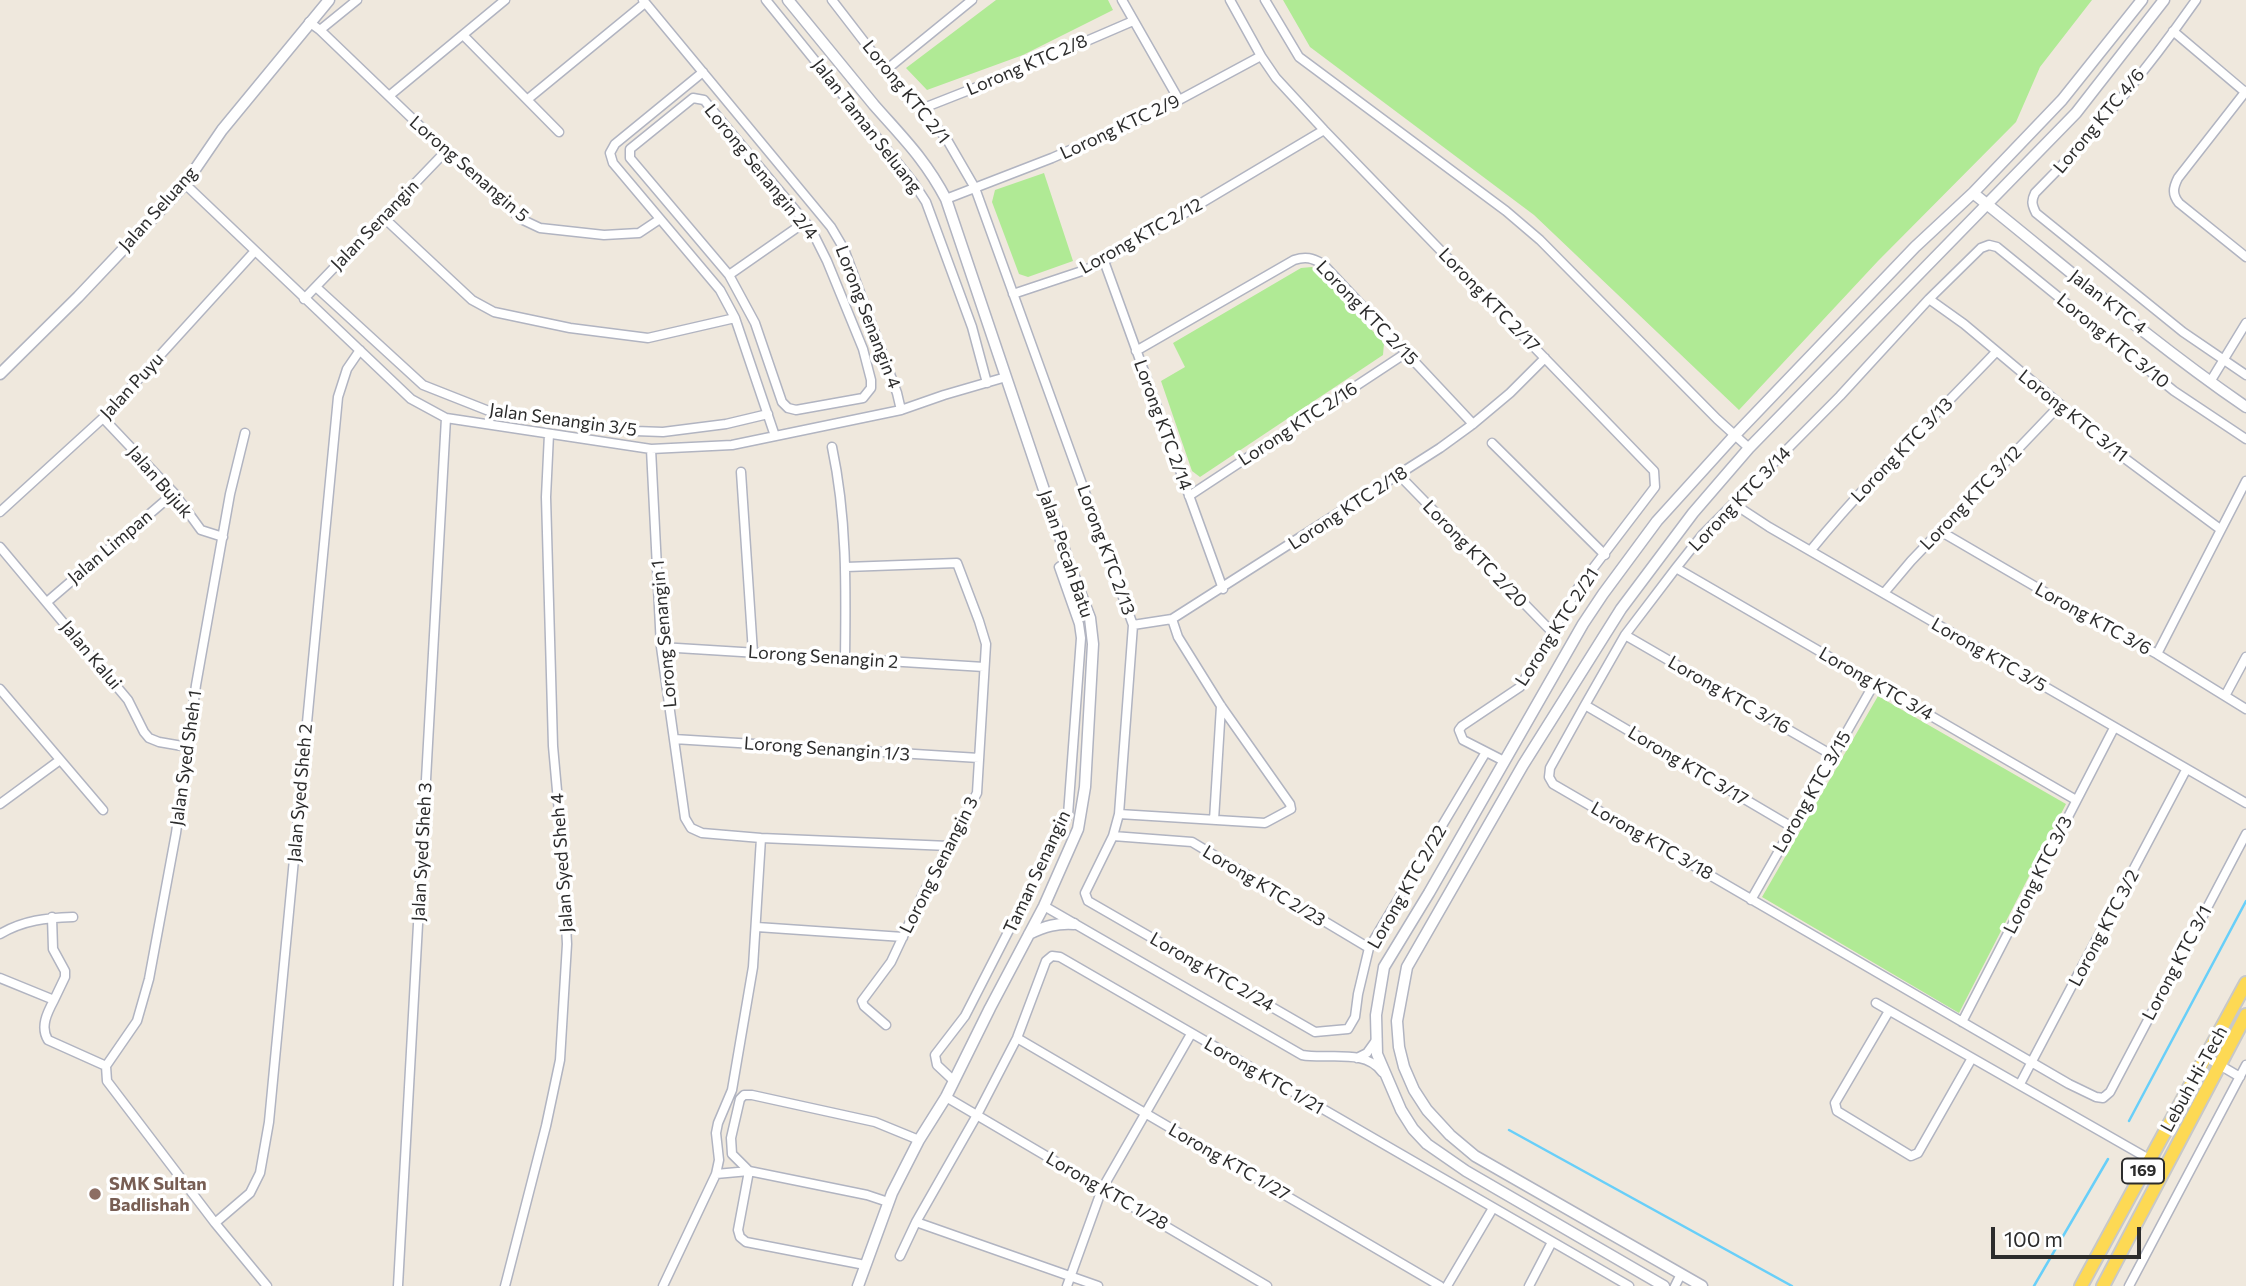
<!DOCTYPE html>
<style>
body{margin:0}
#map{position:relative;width:2246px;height:1286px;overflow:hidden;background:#efe8dd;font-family:Commissioner,sans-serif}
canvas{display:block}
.scale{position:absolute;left:1991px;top:1227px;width:150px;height:32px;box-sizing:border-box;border:4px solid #2c2c2c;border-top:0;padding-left:9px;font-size:21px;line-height:24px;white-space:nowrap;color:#2c2c2c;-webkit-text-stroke:5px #fff;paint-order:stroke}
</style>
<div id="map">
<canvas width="2246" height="1286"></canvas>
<div class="scale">100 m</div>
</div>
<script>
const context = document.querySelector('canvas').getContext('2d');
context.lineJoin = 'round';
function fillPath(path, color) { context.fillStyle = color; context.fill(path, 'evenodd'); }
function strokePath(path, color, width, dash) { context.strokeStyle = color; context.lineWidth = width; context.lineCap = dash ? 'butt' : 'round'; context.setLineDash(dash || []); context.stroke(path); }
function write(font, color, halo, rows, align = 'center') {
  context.font = font + ' Commissioner,sans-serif'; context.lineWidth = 7; context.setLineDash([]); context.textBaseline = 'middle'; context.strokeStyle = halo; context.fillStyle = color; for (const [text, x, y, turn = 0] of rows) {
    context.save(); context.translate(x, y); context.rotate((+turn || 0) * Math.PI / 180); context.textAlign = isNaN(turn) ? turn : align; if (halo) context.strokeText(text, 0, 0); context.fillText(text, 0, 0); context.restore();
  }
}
fillPath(new Path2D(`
 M 996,0 L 1108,0 L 1113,10 L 1023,55 L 927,90 L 906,68 Z
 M 1283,0 L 2092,0 L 2040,67 L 2016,122 L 1878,261 L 1739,410 L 1534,215 L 1310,47 Z
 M 1044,173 L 1073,261 L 1028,277 L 1019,274 L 992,202 L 995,190 Z
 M 1312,267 L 1384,343 L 1383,355 L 1200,477 L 1192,471 L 1161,381 L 1185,367 L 1173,343 L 1301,268 Z
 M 1878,696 L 2066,804 L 1959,1013 L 1762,897 Z`), '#b0ea95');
strokePath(new Path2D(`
 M 2129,1121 L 2246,901
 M 1509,1130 L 1792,1286
 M 2034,1286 L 2108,1159`), '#68cff9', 2.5);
const minor = new Path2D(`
 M 643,0 L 831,227 L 844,249 L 897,393 L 901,410
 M 766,0 L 913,182 L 926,202 L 972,327 L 987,383
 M 832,0 L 886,70 L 946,138 L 975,188 L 1133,625 L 1119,814 L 1113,836 L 1085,893 L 1088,901 L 1315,1032 L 1348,1029 L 1355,1017 L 1358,994 L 1369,948 L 1486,752
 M 1122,0 L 1179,100
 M 1230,0 L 1261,56 L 1276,78 L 1324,130 L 1654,471 L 1655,487 L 1578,588 L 1520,687 L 1462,726 L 1459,730 L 1463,740 L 1504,761
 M 1265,0 L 1299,57 L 1506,211 L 1540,240 L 1717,419 L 1749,448
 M 2196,0 C 2149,67 2093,135 2035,193 C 2031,201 2032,205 2036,213 L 2183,332 L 2246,375
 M 309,22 L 320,30 L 446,151 L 521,219 L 540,228 L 604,235 L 639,233 L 660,219
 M 320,30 L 357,0
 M 2173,31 L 2245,92
 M 463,35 L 559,132
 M 886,70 L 972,0
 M 703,72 L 615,144 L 610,153 L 613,163 L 720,290 L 735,318 L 775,436
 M 2246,91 L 2178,178 C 2173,188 2172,194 2179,203 L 2246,257
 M 389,96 L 505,0
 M 693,98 L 704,100 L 811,229 L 827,261 L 863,349 L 871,380 L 871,388 L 863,398 L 796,410 L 788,408 L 782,402 L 755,323 L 729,275 L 630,158 L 630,149 Z
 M 528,99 L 645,3
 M 921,109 L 1010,74 L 1133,21
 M 185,184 L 411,399 L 446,418 L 651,449 L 732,445 L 901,410 L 944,395 L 1006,377
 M 946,199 L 1052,158 L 1155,113 L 1261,56
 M 383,217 L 472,300 L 494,312 L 570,328 L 648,338 L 735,318
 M 1104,261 L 1223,589
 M 729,275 L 805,222
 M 316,287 L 423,385 L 494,413 L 635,431 L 663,432 L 726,424 L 768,414
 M 1013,294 L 1085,270 L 1104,261 L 1324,130
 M 304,299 L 446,151
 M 1929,299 L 1964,324 L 2123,457 L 2220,529
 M 1136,351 L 1294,260 C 1306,256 1312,258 1323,264 L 1473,424
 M 2210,382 L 2246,323
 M 103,418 L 174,493 L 201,530 L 223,537
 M 245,433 L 230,494 L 196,685 L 176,833 L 149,979 L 137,1021 L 106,1066 L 107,1081 L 215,1223 L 267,1286
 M 2246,439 L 2174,391 L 1997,247 L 1989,245 L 1981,248 L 1929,299 L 1840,396 L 1703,534 L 1676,568 L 1625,635 L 1585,705 L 1550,768 L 1549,777 L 1553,784 L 2069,1084 L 2096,1097 L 2103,1098 L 2110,1092 L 2246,834
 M 1492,443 L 1605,555
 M 832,447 C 847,517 846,587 845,659
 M 651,449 L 661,647 L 685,818 L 691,828 L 702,833 L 761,838 L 949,846
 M 741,472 L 753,653
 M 1399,475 L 1552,632
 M 1189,496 L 1406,353
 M 1734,504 L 1769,527 L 2246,803
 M 0,512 L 103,418 L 255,251
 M 1940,531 L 2072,608 L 2157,654 L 2246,709
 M 0,547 L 128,700 L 144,732 L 149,738 L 159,742 L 188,747
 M 1811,550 C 1868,480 1934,417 1996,352
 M 846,567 L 957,563 L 979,621 L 986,644 L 977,793 L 923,894 L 891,962 L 862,1001 L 864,1006 L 886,1025
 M 1676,568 L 2076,800
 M 1884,593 L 1911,561 L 2060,405
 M 47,602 L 174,493
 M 1133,625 L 1172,619 L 1440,448 L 1473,424 L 1510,393 L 1545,358
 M 1625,635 L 1832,755
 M 661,647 L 984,667
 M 2157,654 L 2246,481
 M 0,689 L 103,810
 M 2225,696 L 2246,657
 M 1585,705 L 1792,827
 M 674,739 L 979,758
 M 0,804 L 60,760
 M 1119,814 L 1265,823 L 1291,809 L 1290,804 L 1221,706 L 1178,637 L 1172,619
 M 1214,820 L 1221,706
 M 1113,836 L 1192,842 L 1369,948
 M 1751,900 L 1874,684
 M 1044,906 L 1302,1055 C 1327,1060 1365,1048 1382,1072
 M 52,917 L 53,949 L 65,971 L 65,977 L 54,1000
 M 757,927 L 903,937
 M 0,934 C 24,920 46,918 73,917
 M 0,978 L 54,1000 C 47,1013 40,1027 48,1040 L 106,1066
 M 1876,1003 L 2149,1159
 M 1889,1011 L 1835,1103 L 1837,1111 L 1911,1156 L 1918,1153 L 1972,1058
 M 1962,1022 L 2114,728
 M 1017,1038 L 1440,1286
 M 2206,1057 L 2240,1077
 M 1357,1058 L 1367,1053 L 1377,1039
 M 954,1081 L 937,1065 L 935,1055 L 965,1016 L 1068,815 L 1081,638 L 1079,624 L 1059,567 L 1068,561
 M 2020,1084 L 2186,770
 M 946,1097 L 1267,1286
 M 716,1174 L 749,1171 L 867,1195 L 888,1202
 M 916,1222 L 1098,1286
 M 215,1223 L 250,1193 L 260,1173 L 269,1122 L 338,397 L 347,369 L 360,350
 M 900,1256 L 916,1222 L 977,1115 L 1017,1038 L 1046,961 L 1052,956 L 1060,957 L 1629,1286
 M 865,1265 L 746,1242 L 740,1237 L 738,1230 L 749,1171 L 732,1154 L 731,1138 L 740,1099 L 744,1095 L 752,1095 L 875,1122 L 919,1140
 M 398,1286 L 446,418
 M 505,1286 L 546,1126 L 560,1060 L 567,944 L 562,846 L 553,746 L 546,497 L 549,434
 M 663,1286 L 716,1174 L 719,1160 L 716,1133 L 718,1123 L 732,1090 L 753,967 L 761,838
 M 1067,1286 L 1102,1189 L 1191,1034
 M 1447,1286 L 1493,1208
 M 1529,1286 L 1552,1242
 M 1675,1286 L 1681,1274
 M 2129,1286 L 2246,1065`);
const tertiary = new Path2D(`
 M 788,0 C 817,35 845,70 874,105 C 903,138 925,159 946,199 L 1068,561 L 1090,618 L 1093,644 L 1085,787 L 1078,829 L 1044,906 L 990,1008 L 946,1097 L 919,1140 L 892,1193 L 858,1286
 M 1973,193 C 2063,265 2150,341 2246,407
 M 0,374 L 78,297 L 185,184 L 222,130 L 329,0
 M 1029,934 C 1045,926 1057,923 1074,924
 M 1664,1286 L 1466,1171 L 1427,1144 L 1413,1129 L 1401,1110 L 1377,1054 L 1376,1015 L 1384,967 L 1429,893 L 1583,624 L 1603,594 L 1657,521 L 1734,436 L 1915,247 L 1973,193 L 2062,100 L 2142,0
 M 1702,1286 L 1475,1156 L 1450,1135 L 1427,1110 L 1414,1090 L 1404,1067 L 1399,1047 L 1397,1021 L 1407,967 L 1523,765 L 1621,609 L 1693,513 L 1749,448 L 2076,113 L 2164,0`);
const primary = new Path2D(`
 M 2081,1286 L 2246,983
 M 2103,1286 L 2246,1015`);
strokePath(minor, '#b1b4c1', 11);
strokePath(tertiary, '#b1b4c1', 13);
strokePath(primary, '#c8c8c8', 16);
strokePath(minor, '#fff', 8);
strokePath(tertiary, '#fff', 10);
strokePath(primary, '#fdd954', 12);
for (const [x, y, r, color] of [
 [95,1194,7,"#8d6e63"]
]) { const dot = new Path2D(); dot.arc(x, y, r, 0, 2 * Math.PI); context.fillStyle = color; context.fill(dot); strokePath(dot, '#fff', 2.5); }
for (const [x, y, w] of [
 [2143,1171,42]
]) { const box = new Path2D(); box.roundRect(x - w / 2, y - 12.5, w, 25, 5); context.fillStyle = '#fff'; context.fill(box); strokePath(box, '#2c2c2c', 2); }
write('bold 16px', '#2c2c2c', null, [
 ["169",2143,1171]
]);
write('18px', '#2c2c2c', '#fff', [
 ["Lorong KTC 2/8",1027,65,-23],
 ["Lorong KTC 2/1",906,92,51],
 ["Lorong KTC 4/6",2099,121,-50],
 ["Jalan Taman Seluang",867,126,52],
 ["Lorong KTC 2/9",1120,127,-25],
 ["Lorong Senangin 5",469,169,41],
 ["Lorong Senangin 2/4",761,172,51],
 ["Jalan Seluang",158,209,-48],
 ["Jalan Senangin",375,225,-46],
 ["Lorong KTC 2/12",1141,236,-29],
 ["Lorong KTC 2/17",1489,300,46],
 ["Jalan KTC 4",2108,302,38],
 ["Lorong KTC 2/15",1367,313,46],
 ["Lorong Senangin 4",868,317,69],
 ["Lorong KTC 3/10",2113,341,39],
 ["Jalan Puyu",132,386,-47],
 ["Lorong KTC 3/11",2073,416,39],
 ["Jalan Senangin 3/5",563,420,8],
 ["Lorong KTC 2/16",1298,424,-33],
 ["Lorong KTC 2/14",1163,425,70],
 ["Lorong KTC 3/13",1902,450,-46],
 ["Jalan Bujuk",160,482,49],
 ["Lorong KTC 3/12",1971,498,-46],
 ["Lorong KTC 3/14",1740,499,-46],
 ["Lorong KTC 2/18",1348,508,-33],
 ["Jalan Limpan",110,547,-40],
 ["Lorong KTC 2/13",1106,550,70],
 ["Jalan Pecah Batu",1066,554,71],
 ["Lorong KTC 2/20",1475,554,46],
 ["Lorong KTC 3/6",2093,619,29],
 ["Lorong KTC 2/21",1557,627,-57],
 ["Lorong Senangin 1",664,634,-95],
 ["Jalan Kalui",91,655,50],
 ["Lorong KTC 3/5",1989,655,30],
 ["Lorong Senangin 2",823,657,4],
 ["Lorong KTC 3/4",1876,684,30],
 ["Lorong KTC 3/16",1729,695,30],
 ["Lorong Senangin 1/3",827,749,4],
 ["Jalan Syed Sheh 1",186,758,-82],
 ["Lorong KTC 3/17",1688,766,31],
 ["Lorong KTC 3/15",1812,792,-60],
 ["Jalan Syed Sheh 2",300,793,-85],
 ["Lorong KTC 3/18",1652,841,30],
 ["Jalan Syed Sheh 3",422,852,-87],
 ["Jalan Syed Sheh 4",562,863,-94],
 ["Lorong Senangin 3",939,865,-63],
 ["Taman Senangin",1037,872,-65],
 ["Lorong KTC 3/3",2038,875,-63],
 ["Lorong KTC 2/23",1264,886,31],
 ["Lorong KTC 2/22",1407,887,-60],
 ["Lorong KTC 3/2",2104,928,-62],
 ["Lorong KTC 3/1",2177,963,-62],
 ["Lorong KTC 2/24",1212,972,30],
 ["Lorong KTC 1/21",1264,1076,30],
 ["Lebuh Hi-Tech",2194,1079,-61],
 ["Lorong KTC 1/27",1229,1162,30],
 ["Lorong KTC 1/28",1107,1191,30]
]);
write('bold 18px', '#785e54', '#fff', [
 ["SMK Sultan",109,1184],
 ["Badlishah",109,1205]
], 'left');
</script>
